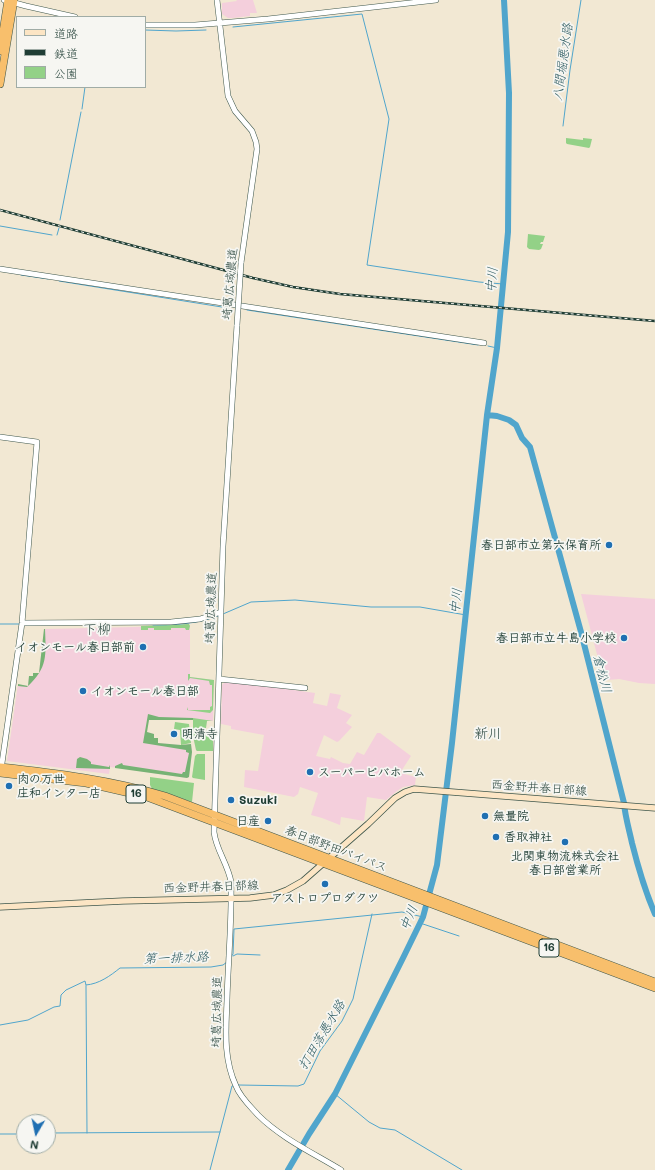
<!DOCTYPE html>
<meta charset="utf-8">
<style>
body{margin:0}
#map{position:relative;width:655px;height:1170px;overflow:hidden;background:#f2e8d3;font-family:Mali,"Klee One",sans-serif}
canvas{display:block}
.legend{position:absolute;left:16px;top:16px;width:130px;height:72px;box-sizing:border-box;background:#f6f6f2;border:1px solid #a0aca6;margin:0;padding:5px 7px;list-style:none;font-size:12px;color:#1f3d34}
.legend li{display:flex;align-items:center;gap:8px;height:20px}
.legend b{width:20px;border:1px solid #a0aca6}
.north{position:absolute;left:16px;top:1114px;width:40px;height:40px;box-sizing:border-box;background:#f6f6f2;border:1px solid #a0aca6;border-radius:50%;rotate:189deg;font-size:11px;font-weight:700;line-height:16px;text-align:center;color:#1f3d34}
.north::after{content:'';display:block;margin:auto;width:14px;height:18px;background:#1f6fb2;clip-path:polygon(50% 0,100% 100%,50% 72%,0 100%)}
</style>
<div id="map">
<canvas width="655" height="1170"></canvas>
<ul class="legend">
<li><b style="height:5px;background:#fce5c4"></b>道路</li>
<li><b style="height:5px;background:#1f3d34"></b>鉄道</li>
<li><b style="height:11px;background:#93d187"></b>公園</li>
</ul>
<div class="north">N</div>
</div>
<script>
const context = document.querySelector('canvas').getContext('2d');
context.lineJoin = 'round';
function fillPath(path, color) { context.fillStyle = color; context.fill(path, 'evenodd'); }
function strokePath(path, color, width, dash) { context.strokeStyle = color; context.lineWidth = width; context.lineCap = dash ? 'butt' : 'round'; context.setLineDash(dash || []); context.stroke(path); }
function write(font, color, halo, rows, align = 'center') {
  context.font = font + ' Mali,"Klee One",sans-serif'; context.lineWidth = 3.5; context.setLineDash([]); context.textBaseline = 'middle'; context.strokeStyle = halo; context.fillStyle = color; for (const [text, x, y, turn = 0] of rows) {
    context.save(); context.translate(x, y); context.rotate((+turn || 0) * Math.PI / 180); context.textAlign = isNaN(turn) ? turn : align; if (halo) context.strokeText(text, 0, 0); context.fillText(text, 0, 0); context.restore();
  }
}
fillPath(new Path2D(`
 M 236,0 L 253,0 L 257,13 L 250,13 L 250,16 L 232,18 L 228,18 L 222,14 L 222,3 L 237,1 Z
 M 581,594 L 655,599 L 655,684 L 639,683 L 619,679 L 607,680 L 603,677 Z
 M 189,624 L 190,626 L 190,677 L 214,680 L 213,721 L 207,721 L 206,728 L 202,728 L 202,730 L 213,732 L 213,751 L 197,751 L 196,750 L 193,736 L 193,720 L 149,720 L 147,732 L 154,734 L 154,738 L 158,738 L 158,743 L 181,745 L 191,744 L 192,752 L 189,777 L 187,778 L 110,767 L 109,774 L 7,761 L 18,684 L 28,686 L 29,676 L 33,676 L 33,673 L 39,673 L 44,629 L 135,627 Z
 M 225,682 L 265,686 L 315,693 L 313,703 L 327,706 L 330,693 L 341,695 L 337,708 L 352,715 L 346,723 L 352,727 L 339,741 L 337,742 L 324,735 L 316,756 L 330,759 L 331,757 L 343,763 L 350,764 L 357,752 L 364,755 L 377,733 L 380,733 L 411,756 L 400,773 L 416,777 L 415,785 L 403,787 L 397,791 L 386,800 L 367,797 L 364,821 L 341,817 L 340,825 L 322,818 L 311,815 L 318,793 L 300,787 L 298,794 L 294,797 L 244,787 L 245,770 L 258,771 L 264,735 L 231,729 L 231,726 L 221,724 L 222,685 Z`), '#f4cfdc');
fillPath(new Path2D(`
 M 566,138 L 583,140 L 583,138 L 592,139 L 590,147 L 589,148 L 567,144 L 566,143 Z
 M 528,234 L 545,236 L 543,242 L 541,242 L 540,244 L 543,244 L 541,249 L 539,250 L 529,249 L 527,247 Z
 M 189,624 L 190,626 L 189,630 L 186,630 L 185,628 L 171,628 L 171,630 L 154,630 L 154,628 L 148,628 L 148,630 L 141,630 L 141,626 Z
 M 188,674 L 190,674 L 190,677 L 214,680 L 213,710 L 210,713 L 187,710 L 187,707 L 188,710 L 210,710 L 210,707 L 212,706 L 212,685 L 210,685 L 209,681 L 190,678 L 188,681 Z
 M 193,718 L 213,721 L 207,721 L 206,728 L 202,728 L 202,730 L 213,732 L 213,751 L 197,751 L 196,750 L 193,736 Z
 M 175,722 L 189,724 L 191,743 L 181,745 L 180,730 L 174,729 Z
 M 197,754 L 205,754 L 205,780 L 193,778 L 192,777 L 195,756 Z
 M 150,777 L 194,783 L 192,802 L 152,789 L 150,785 Z`), '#93d187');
fillPath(new Path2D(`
 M 44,629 L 45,629 C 46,655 48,668 27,687 L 18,686 L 18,684 L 28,686 L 29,676 L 33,676 L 33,673 L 39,673 Z
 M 148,714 L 159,717 L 193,718 L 193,720 L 149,720 L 147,732 L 154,734 L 154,738 L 158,738 L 158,743 L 181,745 L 191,744 L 192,752 L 189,777 L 187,778 L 115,768 L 115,766 L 122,763 L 123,765 L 182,774 L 183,772 L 185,772 L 189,753 L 186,752 L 186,750 L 143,743 Z
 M 80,757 L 87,759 L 91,762 L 91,764 L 109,767 L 110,765 L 110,769 L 76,768 L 77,759 Z`), '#76b374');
strokePath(new Path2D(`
 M 233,27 L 362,14 L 389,119 L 367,265 L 479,282 L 503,284
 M 145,30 L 176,31 L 206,30
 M 82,109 L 85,87
 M 563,126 L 570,70 L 581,0
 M 60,220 L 81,112
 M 0,226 L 52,235
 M 57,235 L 59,228
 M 21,275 L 48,279
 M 59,281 L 228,308
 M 247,310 L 478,345
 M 488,346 L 497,348
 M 223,614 L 251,602 L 295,600 L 371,607 L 420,607 L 466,615
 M 0,624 L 19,624
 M 153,625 C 175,625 197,624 218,616
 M 420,923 L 459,936
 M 233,956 L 237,954 L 260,955
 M 231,957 L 233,954 L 234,929 L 402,912 L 423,917
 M 86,985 C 99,984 110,976 120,968 L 211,967 L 223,965 L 227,962
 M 86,986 L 87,1133
 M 0,1025 L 28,1020 L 54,1007 L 60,1006 L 61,995 L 66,990 L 85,981 L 86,985
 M 238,1085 L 298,1086 L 304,1084 L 320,1051 L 342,1021 L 353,999 L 372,914
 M 335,1094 L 369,1122 L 380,1128 L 395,1130 L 462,1170
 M 48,1133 L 220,1132
 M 0,1134 L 24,1134
 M 210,1170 L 232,1086 L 233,1086`), '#50a5cc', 1);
strokePath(new Path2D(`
 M 487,415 L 497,416 L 509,420 L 516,425 L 522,438 L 530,447 L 581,632 L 624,803 C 625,816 629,829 632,843 C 638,867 645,891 655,914
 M 288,1170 L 309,1134 L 335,1094 L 403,958 L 423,917 L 437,865 L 452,743 L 487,415 L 497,348 L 508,232 L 509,93 L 504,0`), '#50a5cc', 6);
const tertiary = new Path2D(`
 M 4,0 L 26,6 L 75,17
 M 217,0 L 228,96 L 235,111 L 252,131 L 256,142 L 257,149 L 241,263
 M 145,25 L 195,25 L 268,19 L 436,0
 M 0,269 L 484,343
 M 237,325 L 223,546 L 214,832 C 216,850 228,864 231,882 C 232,921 228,961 227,1000 C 226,1029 223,1058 236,1086 C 240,1097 250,1106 258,1115 C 281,1138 313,1153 341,1170
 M 0,437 L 37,442 L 22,623 L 1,770
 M 22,623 L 171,622 L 200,619 L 221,612
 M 219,679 L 305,688`);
const secondary = new Path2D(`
 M 0,907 L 123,901 L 250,898 L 274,895 L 287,890 L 303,881 L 368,824 L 395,798 L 405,792 L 414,789 L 655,808`);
const trunk = new Path2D(`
 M 0,51 L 8,0
 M 0,84 L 14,0
 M 0,767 C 56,773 111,780 165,796 L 655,982
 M 0,773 L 86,783 L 147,797 L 655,988`);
strokePath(tertiary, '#3f574c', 6);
strokePath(secondary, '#3f574c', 7);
strokePath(trunk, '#3f574c', 8);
strokePath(tertiary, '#fff', 5);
strokePath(secondary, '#fce5c4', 5.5);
strokePath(trunk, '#f8bf6c', 7);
const rail = new Path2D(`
 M 0,210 L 253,278 L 293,287 L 340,294 L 655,321`);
strokePath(rail, '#1f3d34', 2.5);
strokePath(rail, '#f6f6f2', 1, [3]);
const tertiaryBridge = new Path2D(`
 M 237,325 L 241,263`);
strokePath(tertiaryBridge, '#3f574c', 6, []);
strokePath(tertiaryBridge, '#fff', 5);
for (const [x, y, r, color] of [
 [609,545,4,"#1f6fb2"],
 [624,638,4,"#1f6fb2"],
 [143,647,4,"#1f6fb2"],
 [83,691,4,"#1f6fb2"],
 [174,734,4,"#1f6fb2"],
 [310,772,4,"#1f6fb2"],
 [9,786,4,"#1f6fb2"],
 [231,800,4,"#1f6fb2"],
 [485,816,4,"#1f6fb2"],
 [268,821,4,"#1f6fb2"],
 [496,837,4,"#1f6fb2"],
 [565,842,4,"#1f6fb2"],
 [325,884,4,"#1f6fb2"]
]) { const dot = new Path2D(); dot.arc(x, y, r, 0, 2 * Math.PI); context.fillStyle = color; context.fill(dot); strokePath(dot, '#f6f6f2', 1.5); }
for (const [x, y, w] of [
 [136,794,20],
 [549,948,20]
]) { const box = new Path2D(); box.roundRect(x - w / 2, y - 9, w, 18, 3); context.fillStyle = '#f6f6f2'; context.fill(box); strokePath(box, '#1f3d34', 1); }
write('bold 11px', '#1f3d34', null, [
 ["16",136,794],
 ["16",549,948]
]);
write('12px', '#1f3d34', '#f6f6f2', [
 ["埼葛広域農道",230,284,-85],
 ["埼葛広域農道",211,608,-88],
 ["西金野井春日部線",539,788,4],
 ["春日部野田バイパス",336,849,21],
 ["西金野井春日部線",211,887,-2],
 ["埼葛広域農道",217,1012,-89]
]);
write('bold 12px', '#1f3d34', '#f6f6f2', [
 ["春日部市立第六保育所",601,545,"right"],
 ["春日部市立牛島小学校",616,638,"right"],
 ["イオンモール春日部前",135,647,"right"],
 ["イオンモール春日部",91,691],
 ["明清寺",182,734],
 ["スーパービバホーム",318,772],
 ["肉の万世",17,779],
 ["庄和インター店",17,793],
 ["Suzuki",239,800],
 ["無量院",493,816],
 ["日産",260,821,"right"],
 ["香取神社",504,837],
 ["北関東物流株式会社",565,856,"center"],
 ["春日部営業所",565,870,"center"],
 ["アストロプロダクツ",325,898,"center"]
], 'left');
write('italic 13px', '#2e5c62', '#f6f6f2', [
 ["八間堀悪水路",563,62,-82],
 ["中川",492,280,-85],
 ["中川",456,601,-83],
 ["倉松川",602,674,76],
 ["中川",409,918,-68],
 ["第一排水路",176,958,-2],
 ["打田落悪水路",322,1035,-59]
]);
write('14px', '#1f3d34', '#f6f6f2', [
 ["下柳",97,630],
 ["新川",488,734]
]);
</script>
